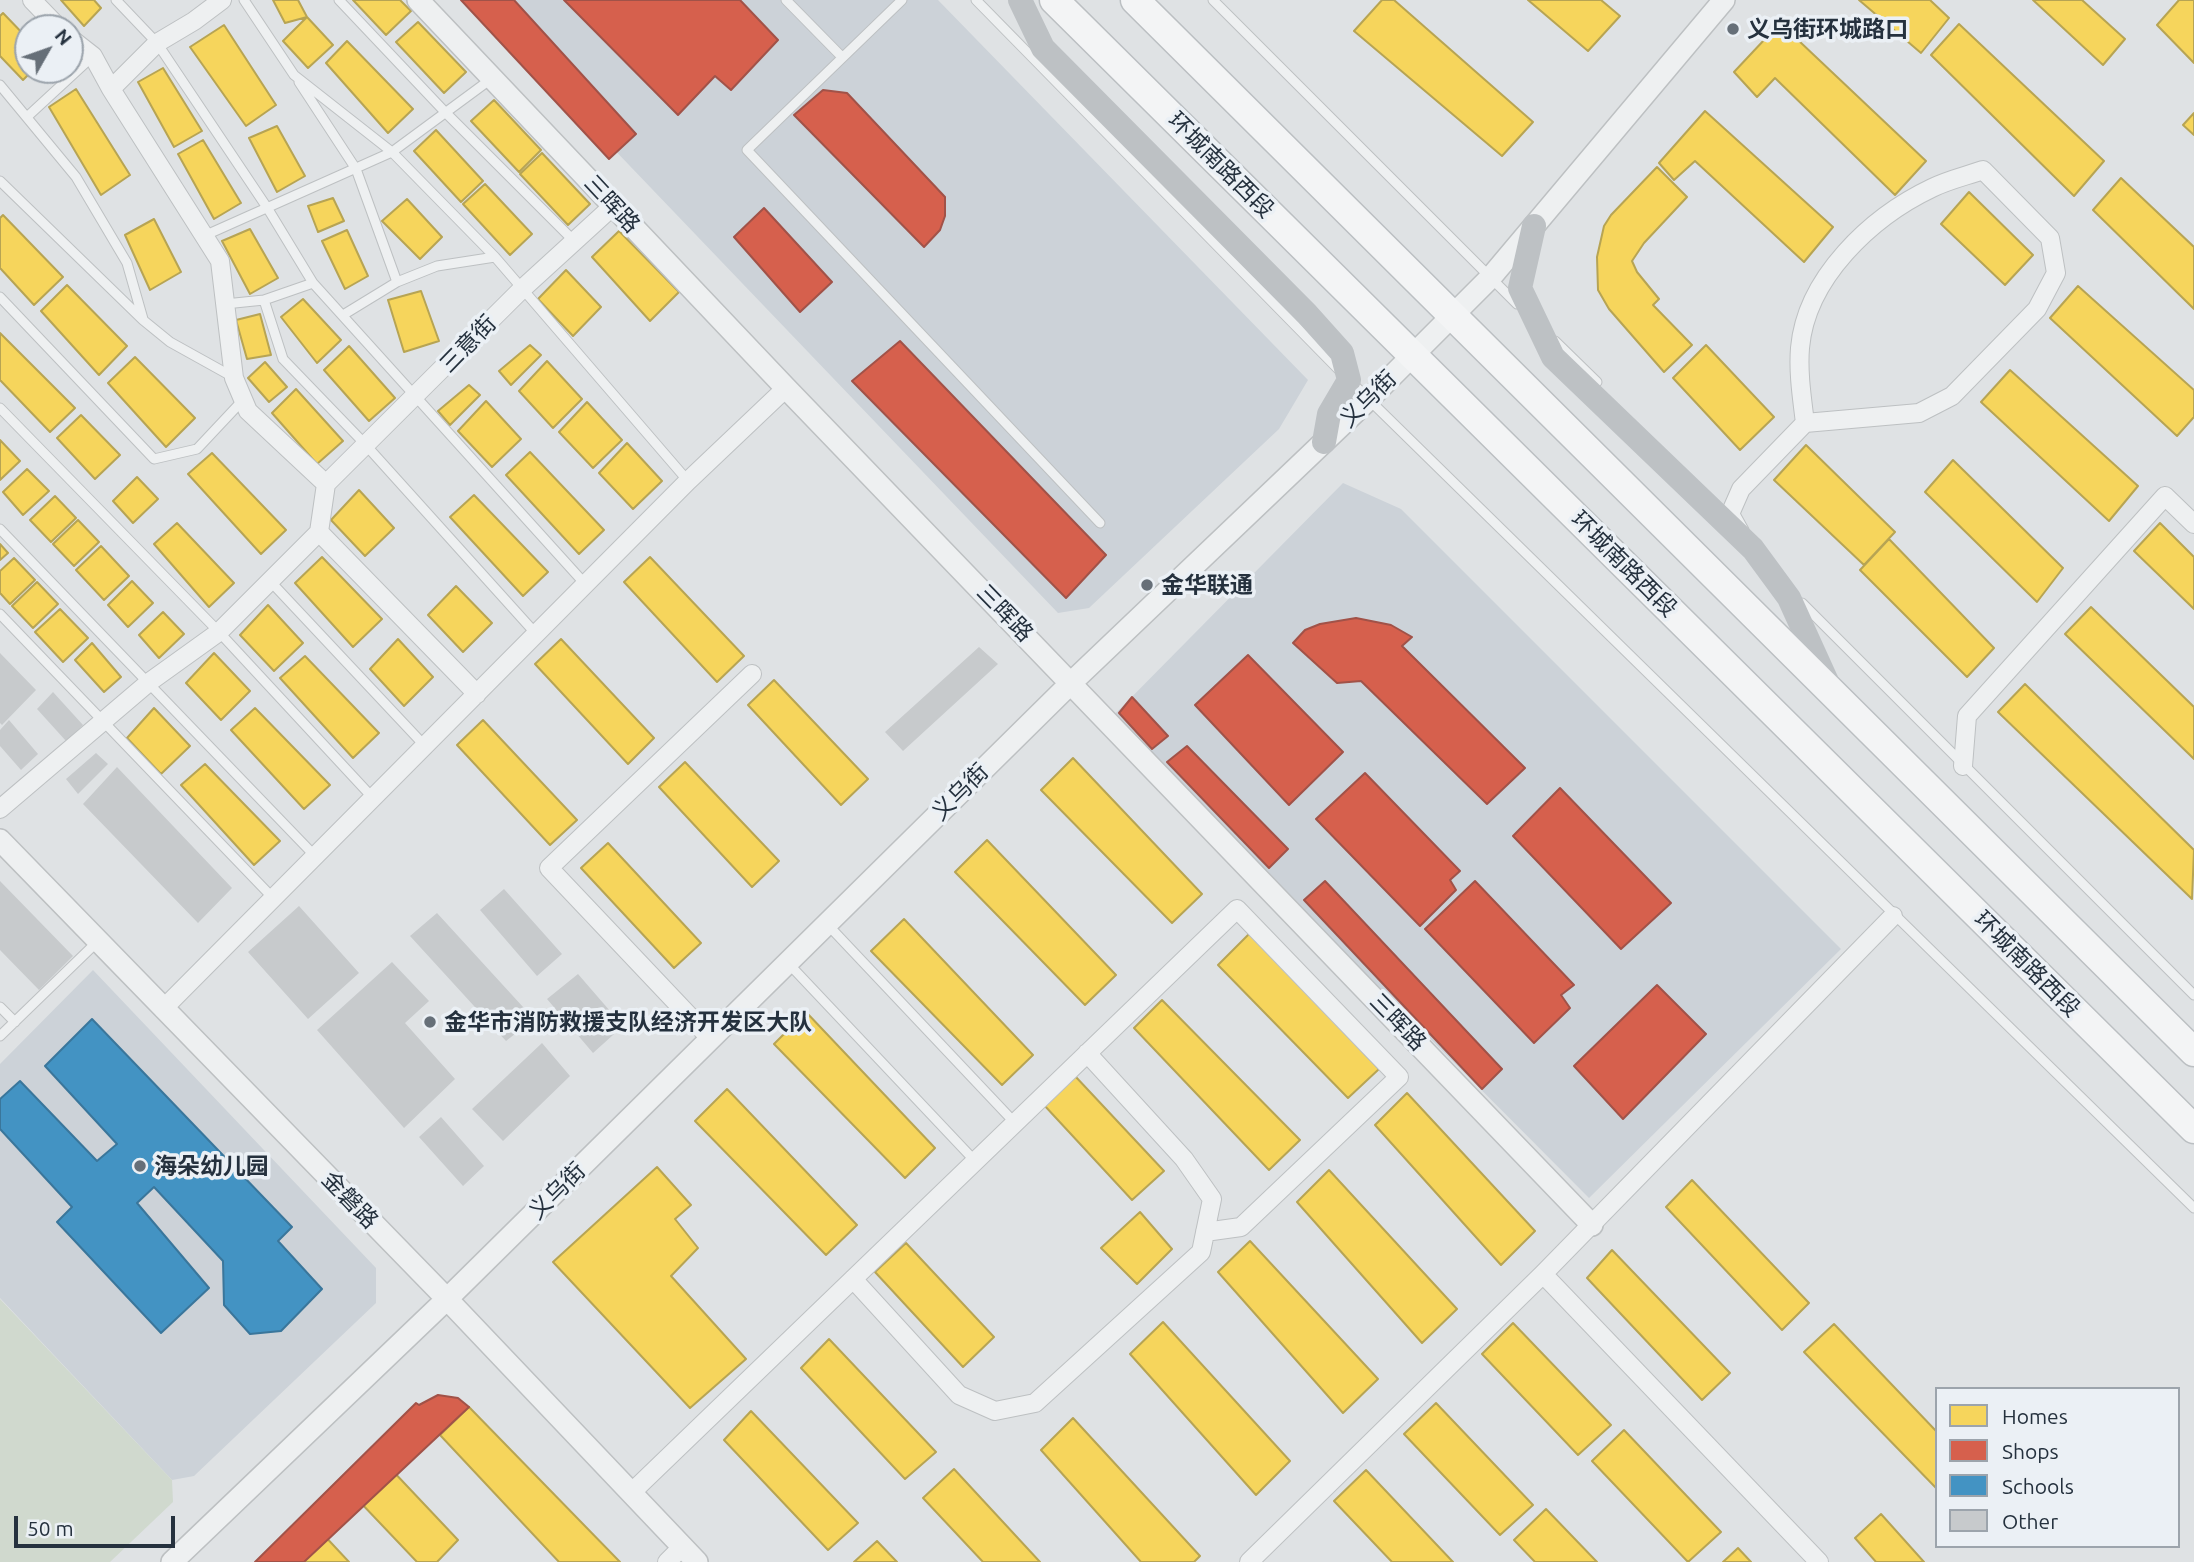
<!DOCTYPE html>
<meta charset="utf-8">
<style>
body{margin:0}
#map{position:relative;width:2194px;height:1562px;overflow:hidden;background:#dfe2e4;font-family:Ubuntu,sans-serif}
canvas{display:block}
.legend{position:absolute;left:1935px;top:1387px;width:245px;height:161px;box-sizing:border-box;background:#ebf0f5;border:2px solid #9ca4ac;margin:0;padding:9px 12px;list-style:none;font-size:21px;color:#25313e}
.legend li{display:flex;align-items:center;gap:14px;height:35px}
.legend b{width:35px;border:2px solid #9ca4ac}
.north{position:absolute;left:14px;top:14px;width:70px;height:70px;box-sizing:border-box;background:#ebf0f5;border:2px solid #9ca4ac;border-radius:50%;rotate:50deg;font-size:19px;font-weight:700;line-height:28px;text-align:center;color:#25313e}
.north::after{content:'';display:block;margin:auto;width:24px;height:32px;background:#666f78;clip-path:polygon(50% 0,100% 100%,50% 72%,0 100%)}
.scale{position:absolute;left:14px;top:1516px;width:161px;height:32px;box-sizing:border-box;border:4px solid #25313e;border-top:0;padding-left:9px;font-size:21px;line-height:24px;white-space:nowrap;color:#25313e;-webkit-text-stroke:5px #ebf0f5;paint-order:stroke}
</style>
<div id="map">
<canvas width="2194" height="1562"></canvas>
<ul class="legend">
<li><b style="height:19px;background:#f6d55c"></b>Homes</li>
<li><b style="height:19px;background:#d6604d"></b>Shops</li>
<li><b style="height:19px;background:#4393c3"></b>Schools</li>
<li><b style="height:19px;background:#c7cacc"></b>Other</li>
</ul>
<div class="north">N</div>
<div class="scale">50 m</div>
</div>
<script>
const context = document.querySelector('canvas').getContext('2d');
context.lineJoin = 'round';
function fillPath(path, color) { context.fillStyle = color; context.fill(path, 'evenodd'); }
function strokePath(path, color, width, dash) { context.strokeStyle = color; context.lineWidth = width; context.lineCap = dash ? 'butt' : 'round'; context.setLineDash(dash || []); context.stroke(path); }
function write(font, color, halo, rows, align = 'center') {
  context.font = font + ' Ubuntu,"Noto Sans SC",sans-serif'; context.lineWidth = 7; context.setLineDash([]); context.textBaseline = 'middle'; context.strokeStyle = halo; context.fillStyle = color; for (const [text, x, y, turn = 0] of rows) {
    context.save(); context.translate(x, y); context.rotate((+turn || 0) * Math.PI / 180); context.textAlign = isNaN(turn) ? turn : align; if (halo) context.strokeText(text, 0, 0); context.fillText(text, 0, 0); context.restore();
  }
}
fillPath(new Path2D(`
 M 471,0 L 938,0 L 1308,380 L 1279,429 L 1089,608 L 1058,613 Z
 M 1343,483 L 1401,509 L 1841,949 L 1589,1198 L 1111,718 Z
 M 93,970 L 376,1268 L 376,1303 L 194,1476 L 172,1480 L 0,1298 L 0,1064 Z`), '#ccd2d8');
fillPath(new Path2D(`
 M 0,1299 L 172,1480 L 173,1502 L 110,1562 L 0,1562 Z`), '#d0d9ce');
const homes = new Path2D(`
 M 61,0 L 94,0 L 101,8 L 84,26 Z
 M 273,0 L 298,0 L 307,17 L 285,23 Z
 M 353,0 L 400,0 L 411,11 L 386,35 Z
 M 1382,0 L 1394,0 L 1533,122 L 1502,156 L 1354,31 Z
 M 1528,0 L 1601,0 L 1620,16 L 1588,51 Z
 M 1859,0 L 1930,0 L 1949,18 L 1921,53 Z
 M 2033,0 L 2082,0 L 2125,39 L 2103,65 Z
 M 2179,0 L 2194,0 L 2194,63 L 2157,25 Z
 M 3,13 L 28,39 L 28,70 L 33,70 L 23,80 L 0,56 L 0,16 Z
 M 307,17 L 333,45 L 308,68 L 283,41 Z
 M 418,22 L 466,72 L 444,93 L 396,42 Z
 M 1780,23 L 1926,161 L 1895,195 L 1775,78 L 1757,97 L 1734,72 Z
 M 1959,24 L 2104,161 L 2074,196 L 1931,55 Z
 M 224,25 L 276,105 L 246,126 L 190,47 Z
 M 347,41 L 413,109 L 388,133 L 326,63 Z
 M 163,68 L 202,131 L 174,147 L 138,82 Z
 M 76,89 L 130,175 L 101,195 L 49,107 Z
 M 494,100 L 541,150 L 519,172 L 471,121 Z
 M 1705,111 L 1833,227 L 1804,262 L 1695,161 L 1674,180 L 1659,163 Z
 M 2194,113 L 2194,135 L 2183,125 Z
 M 277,126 L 305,176 L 277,192 L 249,138 Z
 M 436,130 L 483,181 L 461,202 L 414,151 Z
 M 203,140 L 241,203 L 214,219 L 178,154 Z
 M 542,153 L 590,204 L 568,225 L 520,174 Z
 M 1657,167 L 1687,197 L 1644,243 L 1632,261 L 1637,272 L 1659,299 L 1653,305 L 1692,345 L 1664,372 L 1609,309 L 1598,290 L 1597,257 L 1604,226 L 1611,215 Z
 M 2121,178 L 2194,247 L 2194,309 L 2093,210 Z
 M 485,184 L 532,234 L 510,255 L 463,204 Z
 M 1969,192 L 2033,255 L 2005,285 L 1941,224 Z
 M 333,198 L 344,221 L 318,232 L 308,206 Z
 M 407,199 L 442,237 L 420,259 L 382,221 Z
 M 3,215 L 63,277 L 34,305 L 0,268 L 0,218 Z
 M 154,219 L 181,272 L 150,290 L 125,235 Z
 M 250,229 L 278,278 L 250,294 L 222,241 Z
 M 347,230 L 368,276 L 345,289 L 322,241 Z
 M 619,231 L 679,292 L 650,321 L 592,257 Z
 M 566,270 L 601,307 L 573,336 L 538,299 Z
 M 67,285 L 127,346 L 99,375 L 41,311 Z
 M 2078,286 L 2194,390 L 2194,417 L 2177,436 L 2050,318 Z
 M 421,291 L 439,341 L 404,352 L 388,300 Z
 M 303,299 L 341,340 L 317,363 L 281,317 Z
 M 260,314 L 271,355 L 247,359 L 236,320 Z
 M 0,333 L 75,408 L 50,432 L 0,380 Z
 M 530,345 L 541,355 L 511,385 L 499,371 Z
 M 1706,345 L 1774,417 L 1740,450 L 1673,378 Z
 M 349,346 L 395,398 L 369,421 L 324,370 Z
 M 135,357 L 195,418 L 166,447 L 108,383 Z
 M 547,361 L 582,399 L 553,428 L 519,391 Z
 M 265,362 L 287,387 L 269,402 L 248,378 Z
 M 2010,370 L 2138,486 L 2109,521 L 1981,402 Z
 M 469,385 L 480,395 L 450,425 L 438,411 Z
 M 296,389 L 343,441 L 317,464 L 272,413 Z
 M 486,401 L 521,439 L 492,467 L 458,431 Z
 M 587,402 L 622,440 L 593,468 L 559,432 Z
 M 81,415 L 120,455 L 95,479 L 57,438 Z
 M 0,440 L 20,461 L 0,480 Z
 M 627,443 L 662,481 L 633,509 L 599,473 Z
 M 1806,445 L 1895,532 L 1864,565 L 1774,480 Z
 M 530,452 L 604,530 L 579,554 L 506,475 Z
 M 212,453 L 286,530 L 261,554 L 188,474 Z
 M 1953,460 L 2063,568 L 2037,602 L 1925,492 Z
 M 27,469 L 49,491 L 23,515 L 3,492 Z
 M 137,477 L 158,499 L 133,523 L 113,501 Z
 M 359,490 L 394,528 L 365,556 L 331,520 Z
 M 474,495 L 548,572 L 523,596 L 450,517 Z
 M 55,496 L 76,518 L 51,542 L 30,520 Z
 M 78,520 L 99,542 L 74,566 L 53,544 Z
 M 177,523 L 234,583 L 209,607 L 154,544 Z
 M 2160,523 L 2194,557 L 2194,609 L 2134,551 Z
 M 1889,539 L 1994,648 L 1967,677 L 1860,570 Z
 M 0,544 L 8,553 L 0,560 Z
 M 101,546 L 129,576 L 104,600 L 76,570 Z
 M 322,557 L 382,619 L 353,647 L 295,583 Z
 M 650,557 L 744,656 L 717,682 L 624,582 Z
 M 14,558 L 35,580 L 10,604 L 0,593 L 0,571 Z
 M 132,581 L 153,603 L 128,627 L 108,605 Z
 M 37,582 L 58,604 L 33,628 L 12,606 Z
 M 456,586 L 492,623 L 463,652 L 428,615 Z
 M 268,605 L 303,643 L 274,671 L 240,635 Z
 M 2091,607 L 2194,707 L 2194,759 L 2065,634 Z
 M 60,609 L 88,638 L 63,662 L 35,632 Z
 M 163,612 L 184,634 L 159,658 L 139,635 Z
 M 398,639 L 433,677 L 404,706 L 370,669 Z
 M 561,639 L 654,738 L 628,764 L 535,664 Z
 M 92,643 L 121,677 L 104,692 L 75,660 Z
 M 214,653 L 250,691 L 221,720 L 186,683 Z
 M 305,656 L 379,733 L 353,758 L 280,678 Z
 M 774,680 L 868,779 L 841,805 L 748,705 Z
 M 2025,684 L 2194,850 L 2192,899 L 1998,712 Z
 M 154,708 L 190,746 L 161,774 L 127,738 Z
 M 255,708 L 330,785 L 304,809 L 231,730 Z
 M 483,720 L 577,820 L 550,845 L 457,745 Z
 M 1073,758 L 1202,894 L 1172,923 L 1041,790 Z
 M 685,762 L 779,861 L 752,887 L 659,787 Z
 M 205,764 L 280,841 L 254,865 L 181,785 Z
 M 987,840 L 1116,975 L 1085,1005 L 955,872 Z
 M 608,843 L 701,943 L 674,968 L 581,868 Z
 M 904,919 L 1033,1055 L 1002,1085 L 871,951 Z
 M 1250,933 L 1379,1069 L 1348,1098 L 1218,965 Z
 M 1162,1000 L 1300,1140 L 1269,1170 L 1134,1028 Z
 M 806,1012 L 935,1148 L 905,1178 L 774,1044 Z
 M 1075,1076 L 1164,1171 L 1132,1200 L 1044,1105 Z
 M 727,1089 L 857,1225 L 826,1255 L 695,1121 Z
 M 1407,1093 L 1535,1231 L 1501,1265 L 1375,1125 Z
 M 657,1167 L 691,1205 L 675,1219 L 698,1248 L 671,1276 L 746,1359 L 690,1408 L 553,1262 Z
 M 1329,1170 L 1457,1309 L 1422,1343 L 1297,1202 Z
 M 1692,1180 L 1809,1303 L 1782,1330 L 1666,1207 Z
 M 1140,1212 L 1172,1249 L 1137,1284 L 1101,1248 Z
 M 1250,1241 L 1378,1379 L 1343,1413 L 1218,1272 Z
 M 906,1243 L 994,1337 L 963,1367 L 875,1272 Z
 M 1612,1250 L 1730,1373 L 1702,1400 L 1587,1278 Z
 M 1163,1322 L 1290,1461 L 1256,1495 L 1130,1354 Z
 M 1513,1323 L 1611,1425 L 1578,1455 L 1482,1354 Z
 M 1834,1324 L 1937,1432 L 1937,1489 L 1804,1352 Z
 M 829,1339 L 936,1452 L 905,1479 L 801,1368 Z
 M 1436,1403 L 1533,1505 L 1500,1535 L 1404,1434 Z
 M 469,1407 L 620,1562 L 559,1562 L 440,1435 Z
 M 751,1411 L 858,1523 L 828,1550 L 724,1440 Z
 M 1073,1418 L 1200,1556 L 1194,1562 L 1141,1562 L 1041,1450 Z
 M 1624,1430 L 1721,1532 L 1688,1562 L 1592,1461 Z
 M 373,1450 L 458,1540 L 437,1562 L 417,1562 L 340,1481 Z
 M 954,1469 L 1040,1562 L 983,1562 L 923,1498 Z
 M 1366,1470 L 1453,1562 L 1392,1562 L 1334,1501 Z
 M 1546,1509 L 1597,1562 L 1535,1562 L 1514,1540 Z
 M 1881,1514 L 1924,1562 L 1876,1562 L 1855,1538 Z
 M 307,1517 L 349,1562 L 287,1562 L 275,1548 Z
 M 877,1541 L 897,1562 L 854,1562 Z
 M 1738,1548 L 1751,1562 L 1723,1562 Z`);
fillPath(homes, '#f6d55c');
strokePath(homes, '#b7a453', 2);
const shops = new Path2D(`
 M 461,0 L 514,0 L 636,134 L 609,159 Z
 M 564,0 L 740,0 L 778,40 L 731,90 L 715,76 L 678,115 Z
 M 823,90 L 847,93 L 945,197 L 945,216 L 940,230 L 924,247 L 794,115 Z
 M 764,208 L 832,282 L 800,312 L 734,237 Z
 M 900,341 L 1106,555 L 1066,598 L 852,381 Z
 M 1356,618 L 1391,625 L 1412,637 L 1402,646 L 1525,768 L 1487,804 L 1361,681 L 1337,683 L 1293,643 L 1305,630 L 1320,624 Z
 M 1248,655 L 1343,752 L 1289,805 L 1195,705 Z
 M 1132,697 L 1168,736 L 1152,749 L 1119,713 Z
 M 1187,746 L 1288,849 L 1269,868 L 1167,762 Z
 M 1365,773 L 1460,871 L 1450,880 L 1456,890 L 1420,926 L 1316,819 Z
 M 1560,788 L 1671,903 L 1621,949 L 1513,836 Z
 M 1325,881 L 1502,1069 L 1482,1089 L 1304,900 Z
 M 1475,881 L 1574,985 L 1561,995 L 1570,1008 L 1534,1043 L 1425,929 Z
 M 1657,985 L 1706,1034 L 1623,1119 L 1574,1066 Z
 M 438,1395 L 458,1398 L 469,1407 L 304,1562 L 255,1562 L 416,1403 L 419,1405 Z`);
fillPath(shops, '#d6604d');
strokePath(shops, '#a15248', 2);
const schools = new Path2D(`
 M 92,1019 L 292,1227 L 278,1241 L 322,1289 L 281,1331 L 250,1334 L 224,1305 L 223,1261 L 154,1187 L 137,1203 L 209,1288 L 161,1333 L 57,1222 L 72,1207 L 0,1129 L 0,1099 L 20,1081 L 97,1161 L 117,1144 L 45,1066 Z`);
fillPath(schools, '#4393c3');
strokePath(schools, '#3a769b', 2);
fillPath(new Path2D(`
 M 979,647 L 998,664 L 903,751 L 885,732 Z
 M 0,653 L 36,690 L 2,725 L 0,723 Z
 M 53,692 L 83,725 L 66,741 L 37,709 Z
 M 9,720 L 38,754 L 21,770 L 0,746 L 0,730 Z
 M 96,753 L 108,764 L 78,794 L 66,779 Z
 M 117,767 L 232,888 L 198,923 L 83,804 Z
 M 0,881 L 73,956 L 39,990 L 0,950 Z
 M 504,889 L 562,954 L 537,976 L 480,910 Z
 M 299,906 L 359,973 L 308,1019 L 248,952 Z
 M 437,913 L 534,1019 L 506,1041 L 410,936 Z
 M 392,962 L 429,1001 L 405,1023 L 455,1079 L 404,1128 L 317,1030 Z
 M 578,974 L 623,1026 L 593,1053 L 547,999 Z
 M 542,1043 L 570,1076 L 503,1141 L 472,1109 Z
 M 441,1117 L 484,1166 L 463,1186 L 419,1137 Z`), '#c7cacc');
const service = new Path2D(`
 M 116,0 L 157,43 L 268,209 L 313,283 L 586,585
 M 244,0 L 294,75 L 392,152 L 495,257 L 688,481
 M 339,0 L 445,112 L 575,242
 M 786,0 L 842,57
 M 902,0 L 747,150 L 1100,523
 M 976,0 L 1340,371
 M 1213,0 L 1517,304
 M 299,82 L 356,169 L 397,282
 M 0,85 L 76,177 L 127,263 L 143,319
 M 28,116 L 93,56
 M 0,181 L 143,320 L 170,342 L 233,377
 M 206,235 L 392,152 L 491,79
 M 0,297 L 154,459 L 197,449 L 243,400
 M 264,300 L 283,359 L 364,443 L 537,635
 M 225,304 L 264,300 L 313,283
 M 343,315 L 397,282 L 437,266 L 495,257
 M 1555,341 L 1597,382
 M 1350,381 L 2194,1208
 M 0,408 L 219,632 L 372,797
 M 0,529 L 314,855
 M 271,582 L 424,745
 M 1802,603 L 2194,995
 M 0,614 L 273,898
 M 827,924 L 1015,1123
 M 788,963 L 975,1161
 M 0,1007 L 15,1022
 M 0,1036 L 97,942`);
const minor = new Path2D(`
 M 32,0 L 59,28
 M 70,38 L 93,56 L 111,89 L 157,43 L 194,21 L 222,0
 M 111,89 L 220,261 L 234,378 L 248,411 L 326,484 L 319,532 L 477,694
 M 326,484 L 521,290 L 613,206
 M 1740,532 L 1730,514 L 1741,489 L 1805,423 L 1919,413 L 1952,396 L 2037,309 L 2056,273 L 2050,238 L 1983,170 C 1966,176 1948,180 1932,188 C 1871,217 1806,278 1800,348 C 1798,373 1802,398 1805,423
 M 1963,766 L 1967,716 L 2165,496 L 2194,524
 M 0,809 L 148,683 L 219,632 L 319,532
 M 163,1009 L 688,481 L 786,388
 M 711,1039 L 549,868 L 752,674
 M 1543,1274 L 1819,1562
 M 853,1279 L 959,1395 L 995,1411 L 1035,1403 L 1201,1252 L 1212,1199 L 1184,1159 L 1087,1053
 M 631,1493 L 1237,909 L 1399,1077 L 1241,1227 L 1205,1232
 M 667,1562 L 682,1547
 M 1249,1562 L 1543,1274 L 1893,916`);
const tertiary = new Path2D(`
 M 418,0 L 786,388 L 1592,1225
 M 0,840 L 447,1299 L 697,1562
 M 172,1562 L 447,1299 L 1072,682 L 1369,399 L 1491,277 L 1724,0`);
const primary = new Path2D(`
 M 1054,0 L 2194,1129
 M 1135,0 L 2194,1052`);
strokePath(service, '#bdc0c2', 11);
strokePath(minor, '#bdc0c2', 20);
strokePath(tertiary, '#bdc0c2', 24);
strokePath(primary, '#bbbfc2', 31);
strokePath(service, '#eef0f1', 9);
strokePath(minor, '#eef0f1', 18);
strokePath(tertiary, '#eef0f1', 21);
strokePath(new Path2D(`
 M 1020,0 L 1043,48 L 1307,314 L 1342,353 L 1349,380 L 1329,414 L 1324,442
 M 1534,226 L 1520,288 L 1553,357 L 1753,549 L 1789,598 L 1829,686`), '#bdc1c4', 24);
strokePath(primary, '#f3f4f5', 28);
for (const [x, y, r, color] of [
 [1733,29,7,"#666f78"],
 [1147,585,7,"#666f78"],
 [430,1022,7,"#666f78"],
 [140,1166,7,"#666f78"]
]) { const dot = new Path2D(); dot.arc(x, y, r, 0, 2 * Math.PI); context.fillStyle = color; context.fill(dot); strokePath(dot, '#ebf0f5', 2.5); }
write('bold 23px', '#25313e', '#ebf0f5', [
 ["义乌街环城路口",1747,29],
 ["金华联通",1161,585],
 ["金华市消防救援支队经济开发区大队",444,1022],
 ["海朵幼儿园",154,1166]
], 'left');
write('23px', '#25313e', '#ebf0f5', [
 ["环城南路西段",1221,165,45],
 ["三晖路",612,204,47],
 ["三意街",468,344,-46],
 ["义乌街",1368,399,-45],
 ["环城南路西段",1624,564,45],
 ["三晖路",1005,613,46],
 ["义乌街",960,792,-45],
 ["环城南路西段",2027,964,45],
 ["三晖路",1398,1022,46],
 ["义乌街",557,1191,-45],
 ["金磐路",350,1200,46]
]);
</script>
